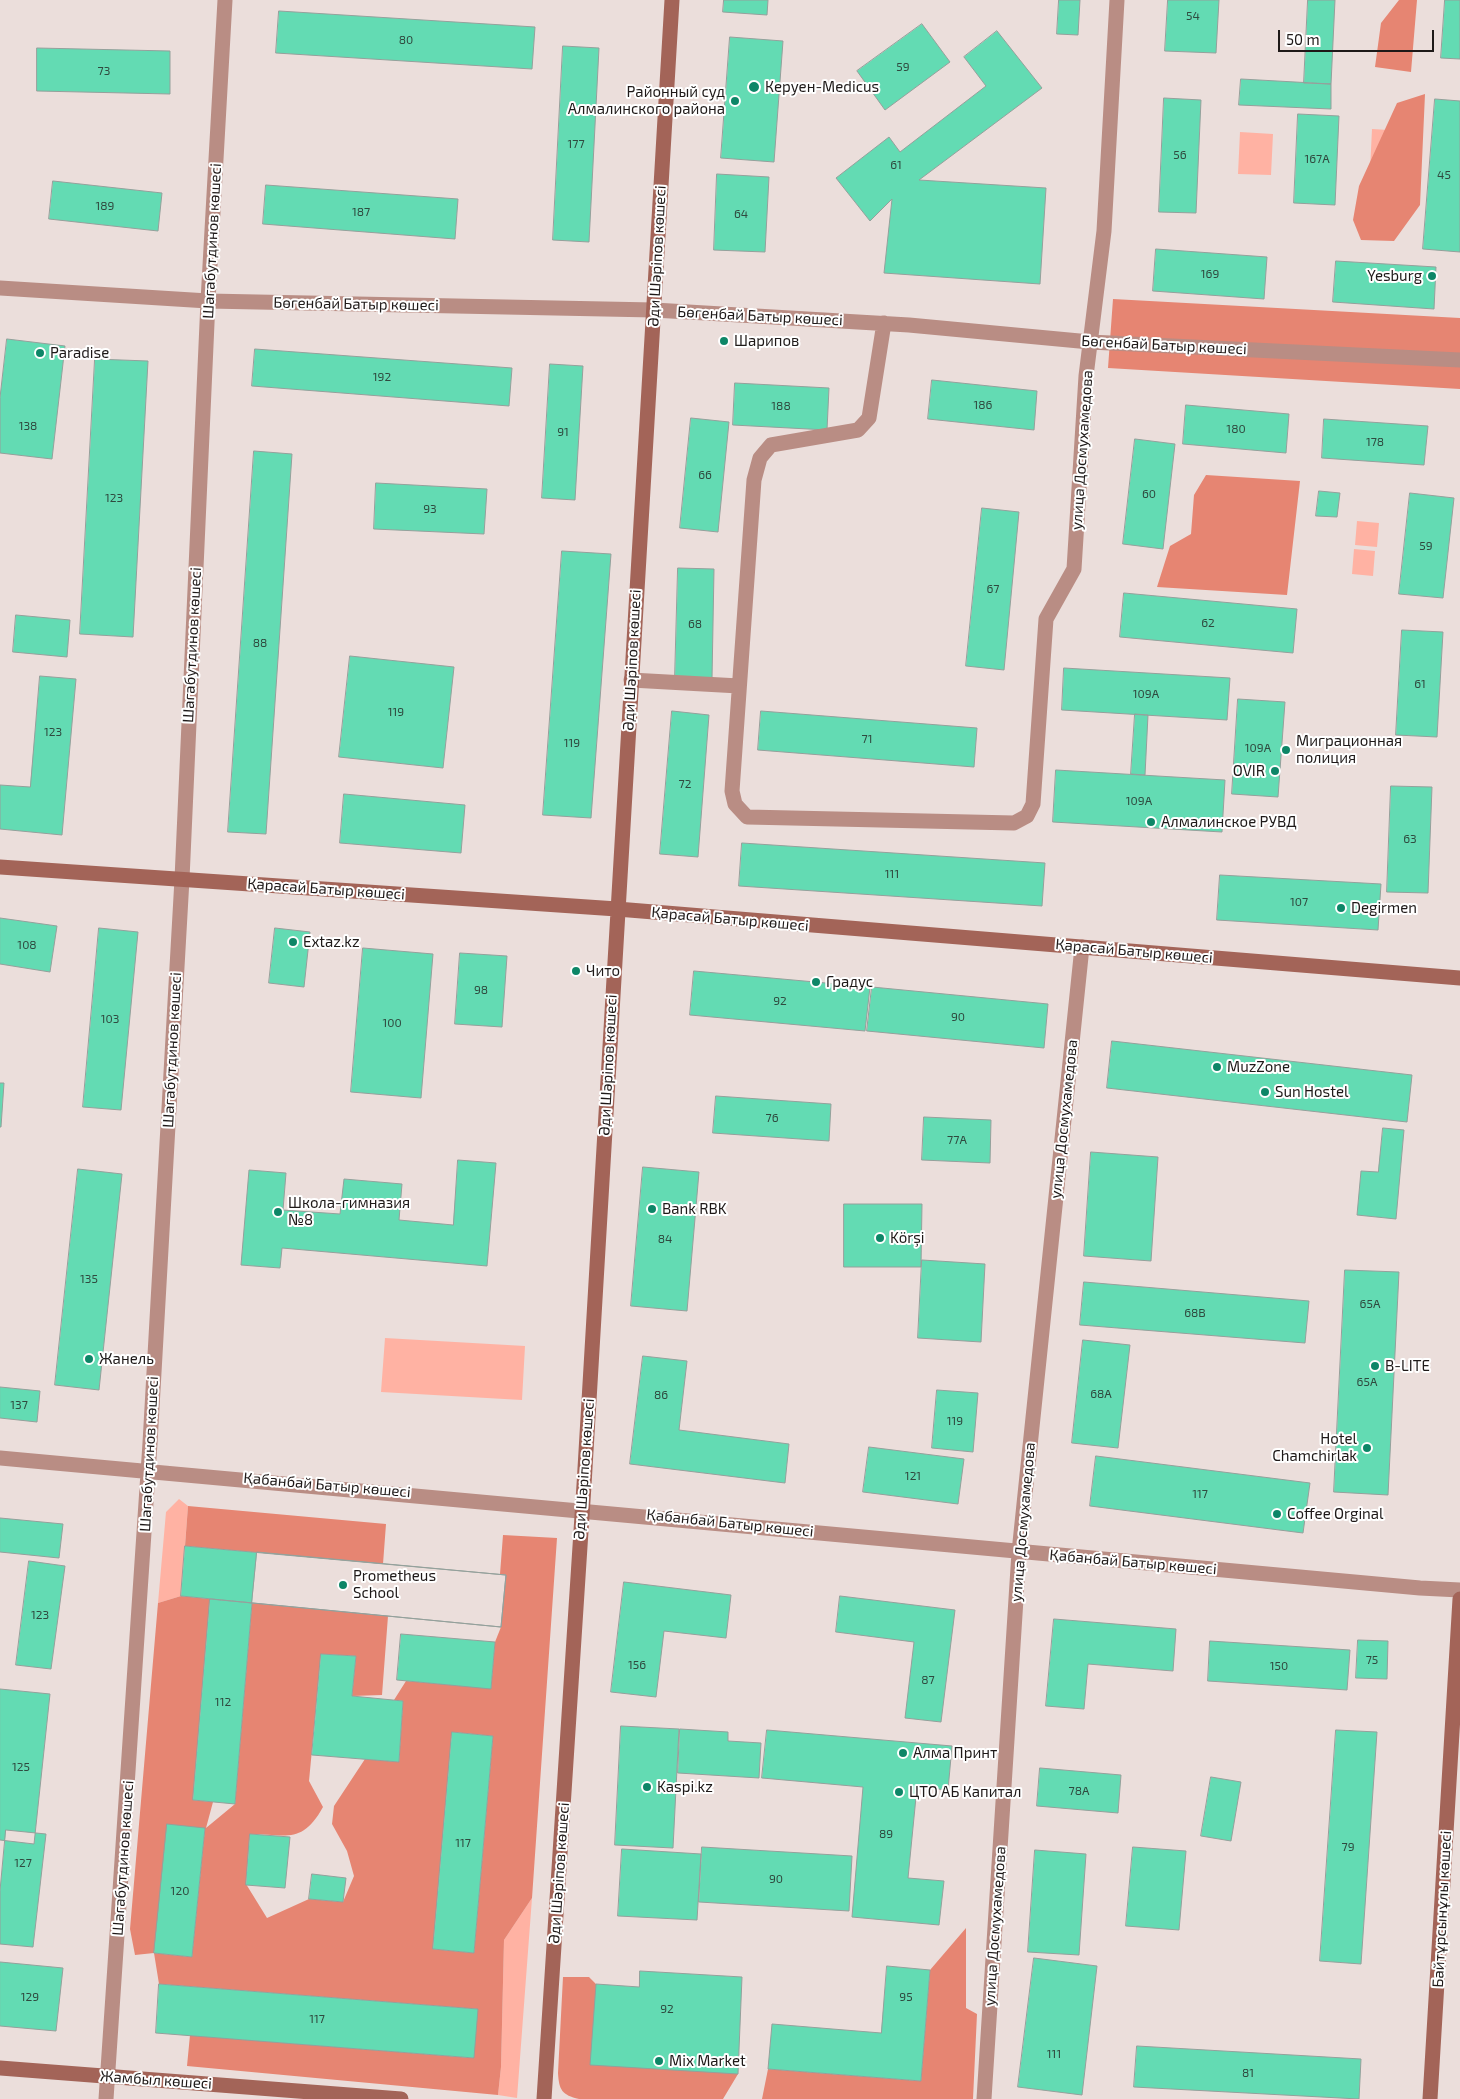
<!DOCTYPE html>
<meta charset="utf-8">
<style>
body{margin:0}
#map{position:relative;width:1460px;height:2099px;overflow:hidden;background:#ebdedb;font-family:"Exo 2",sans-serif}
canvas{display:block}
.scale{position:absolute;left:1278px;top:30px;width:156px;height:22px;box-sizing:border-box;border:2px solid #1e1918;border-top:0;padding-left:6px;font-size:15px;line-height:18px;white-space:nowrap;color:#1e1918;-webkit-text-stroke:4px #fff;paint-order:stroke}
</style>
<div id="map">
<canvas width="1460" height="2099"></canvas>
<div class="scale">50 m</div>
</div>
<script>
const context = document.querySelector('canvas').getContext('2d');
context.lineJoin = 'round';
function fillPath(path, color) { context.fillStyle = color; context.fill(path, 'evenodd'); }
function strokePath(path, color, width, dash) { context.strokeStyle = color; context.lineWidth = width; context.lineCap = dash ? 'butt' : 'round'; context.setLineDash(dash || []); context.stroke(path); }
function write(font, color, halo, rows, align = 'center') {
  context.font = font + ' "Exo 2",sans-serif'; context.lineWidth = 4; context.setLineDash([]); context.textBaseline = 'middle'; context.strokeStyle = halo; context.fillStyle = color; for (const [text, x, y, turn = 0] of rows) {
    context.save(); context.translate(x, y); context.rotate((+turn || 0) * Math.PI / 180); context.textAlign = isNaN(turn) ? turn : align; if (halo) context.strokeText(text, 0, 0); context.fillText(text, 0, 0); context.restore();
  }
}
fillPath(new Path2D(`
 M 1372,129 L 1405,131 L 1370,171 Z
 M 1240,132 L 1273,134 L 1271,175 L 1238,174 Z
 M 1357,521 L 1379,523 L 1377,547 L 1355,545 Z
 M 1354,549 L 1375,551 L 1373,576 L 1352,574 Z
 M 385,1338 L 525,1346 L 522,1400 L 381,1392 Z
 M 179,1499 L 188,1506 L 181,1596 L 158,1603 L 166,1512 Z
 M 532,1898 L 517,2098 L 498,2095 L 501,2067 L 504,1940 Z`), '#ffb2a3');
fillPath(new Path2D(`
 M 1399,0 L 1417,0 L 1411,72 L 1375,67 L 1381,23 Z
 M 1425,94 L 1420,205 L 1394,241 L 1361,240 L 1353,220 L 1359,186 L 1397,103 Z
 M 1113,299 L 1460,318 L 1460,389 L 1108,368 Z
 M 1206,475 L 1300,481 L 1287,595 L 1157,587 L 1170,546 L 1191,534 L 1194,495 Z
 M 188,1506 L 386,1524 L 383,1564 L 185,1546 Z
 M 503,1535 L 557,1538 L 532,1898 L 504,1940 L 501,2067 L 498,2095 L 187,2066 L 190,2035 L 473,2058 L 477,2009 L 159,1984 L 154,1953 L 135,1955 L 130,1929 L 158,1603 L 181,1596 L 210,1599 L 193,1800 L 213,1802 L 206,1828 L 235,1804 L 252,1603 L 388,1616 L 382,1695 L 352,1696 L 356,1656 L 321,1654 L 309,1781 L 323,1807 C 302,1845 286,1834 250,1834 L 246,1884 L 267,1918 L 309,1899 L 343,1902 L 354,1876 L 347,1851 L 332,1824 L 334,1806 L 365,1759 L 399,1762 L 403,1701 L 394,1700 L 406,1681 L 491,1688 L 495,1642 L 501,1627 L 506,1575 L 500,1574 ZM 452,1732 L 493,1736 L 474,1953 L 433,1949 ZM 205,1828 L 192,1957 L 154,1953 Z
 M 966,1928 L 966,2008 L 977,2014 L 973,2099 L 762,2099 L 768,2069 L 921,2081 L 930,1970 Z
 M 563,1977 L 589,1977 L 596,1984 L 738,2074 L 723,2099 L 579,2099 C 562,2095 559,2090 558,2073 Z`), '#e68572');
const building = new Path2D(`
 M 724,0 L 768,0 L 767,15 L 723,12 Z
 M 1059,0 L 1080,0 L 1078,35 L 1057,34 Z
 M 1168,0 L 1219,0 L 1216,53 L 1165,51 Z
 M 1308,0 L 1335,0 L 1331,84 L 1304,83 Z
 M 1445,0 L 1460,0 L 1460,59 L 1441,58 Z
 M 279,11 L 535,27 L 532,69 L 276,53 Z
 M 922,24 L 950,62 L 885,110 L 857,71 Z
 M 997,31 L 1042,88 L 919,180 L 1046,188 L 1040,284 L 884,273 L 892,199 L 870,221 L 836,178 L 889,137 L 900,152 L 986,86 L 964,57 Z
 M 730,37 L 783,41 L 774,162 L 721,158 Z
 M 563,46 L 599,48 L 589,242 L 553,240 Z
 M 37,48 L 170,51 L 170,94 L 37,91 Z
 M 1241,79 L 1331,84 L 1331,109 L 1239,105 Z
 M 1164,98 L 1201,100 L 1196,213 L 1159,212 Z
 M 1435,99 L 1460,101 L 1460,252 L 1423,249 Z
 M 1298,114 L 1339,116 L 1335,205 L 1294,203 Z
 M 717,174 L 769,177 L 765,252 L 714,250 Z
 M 53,181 L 162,193 L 158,231 L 49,219 Z
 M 266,185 L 458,199 L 455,239 L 263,224 Z
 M 1156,249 L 1267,257 L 1264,299 L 1153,291 Z
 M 1336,261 L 1436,267 L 1434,309 L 1333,302 Z
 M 7,339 L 65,346 L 52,459 L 0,453 L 0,398 Z
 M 255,349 L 512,368 L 509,406 L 252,386 Z
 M 95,359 L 148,361 L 133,637 L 80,634 Z
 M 550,364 L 583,366 L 575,500 L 542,498 Z
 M 932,380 L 1037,391 L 1034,430 L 928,419 Z
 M 735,383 L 829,388 L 827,430 L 733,425 Z
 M 1186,405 L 1289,414 L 1286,453 L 1183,444 Z
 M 691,418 L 729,422 L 718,532 L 680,528 Z
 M 1324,419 L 1428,426 L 1424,465 L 1322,458 Z
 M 1135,439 L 1175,444 L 1163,549 L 1123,544 Z
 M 254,451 L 292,454 L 266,834 L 228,832 Z
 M 376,483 L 487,489 L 484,534 L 374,529 Z
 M 1319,491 L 1340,493 L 1337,517 L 1316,516 Z
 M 1410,493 L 1454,498 L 1443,598 L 1399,594 Z
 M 982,508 L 1019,512 L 1004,670 L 966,666 Z
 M 562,551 L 611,554 L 591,818 L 543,815 Z
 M 678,568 L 714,569 L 712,679 L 675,678 Z
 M 1124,593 L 1297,609 L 1293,653 L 1120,637 Z
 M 16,615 L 70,620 L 67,657 L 13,652 Z
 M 1402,630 L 1443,632 L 1437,737 L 1396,735 Z
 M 350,656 L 454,667 L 443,768 L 339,757 Z
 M 1064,668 L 1230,678 L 1227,720 L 1062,710 Z
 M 40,676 L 76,679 L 62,835 L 0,829 L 0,785 L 30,787 Z
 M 1238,699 L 1285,702 L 1278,797 L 1232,794 Z
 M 672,711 L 709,715 L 698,857 L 660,854 Z
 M 761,711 L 977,728 L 974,767 L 758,750 Z
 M 1135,714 L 1148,715 L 1145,775 L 1131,774 Z
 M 1056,770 L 1225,780 L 1222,832 L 1053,822 Z
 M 1391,786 L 1432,787 L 1428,893 L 1387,892 Z
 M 344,794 L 465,805 L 461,853 L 340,843 Z
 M 742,843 L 1045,863 L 1042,906 L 739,886 Z
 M 1220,875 L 1381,884 L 1378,930 L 1217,920 Z
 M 0,918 L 57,926 L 50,972 L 0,964 Z
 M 99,928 L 138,932 L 121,1110 L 83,1107 Z
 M 275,928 L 310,932 L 304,987 L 269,983 Z
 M 363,948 L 433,954 L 421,1098 L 351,1092 Z
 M 460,953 L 507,956 L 502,1027 L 455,1024 Z
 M 694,971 L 870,987 L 865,1031 L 690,1015 Z
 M 872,987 L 1048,1004 L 1044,1048 L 867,1031 Z
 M 1112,1041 L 1412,1075 L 1407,1122 L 1107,1088 Z
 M 0,1083 L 4,1083 L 1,1127 L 0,1127 Z
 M 716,1096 L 831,1104 L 829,1141 L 713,1133 Z
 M 924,1117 L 991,1120 L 990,1163 L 922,1160 Z
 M 1383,1128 L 1404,1130 L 1396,1219 L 1357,1215 L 1361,1171 L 1378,1172 Z
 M 1091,1152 L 1158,1157 L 1151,1261 L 1084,1256 Z
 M 458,1160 L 496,1163 L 487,1266 L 282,1248 L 280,1268 L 241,1265 L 249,1170 L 286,1173 L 283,1210 L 340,1214 L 344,1179 L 402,1184 L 399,1220 L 453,1225 Z
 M 643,1167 L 699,1172 L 687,1311 L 631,1306 Z
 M 78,1169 L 122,1174 L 99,1390 L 55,1385 Z
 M 844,1204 L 922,1204 L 921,1267 L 844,1267 Z
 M 922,1260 L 985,1264 L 981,1342 L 918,1338 Z
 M 1345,1270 L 1399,1272 L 1388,1495 L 1334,1492 Z
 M 1084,1282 L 1309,1301 L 1305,1343 L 1080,1325 Z
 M 1083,1340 L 1130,1345 L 1118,1448 L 1072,1443 Z
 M 643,1356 L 687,1361 L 679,1430 L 789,1444 L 785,1483 L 630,1464 Z
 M 0,1387 L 40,1391 L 37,1422 L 0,1418 Z
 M 937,1390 L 978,1393 L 973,1452 L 932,1448 Z
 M 869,1447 L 964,1459 L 958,1504 L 863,1492 Z
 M 1096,1456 L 1310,1483 L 1303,1533 L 1090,1506 Z
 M 0,1518 L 63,1524 L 59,1558 L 0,1552 Z
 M 185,1546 L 506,1575 L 501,1627 L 181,1596 Z
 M 257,1552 L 506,1575 L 501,1627 L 252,1603 Z
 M 29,1561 L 65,1566 L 51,1669 L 16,1665 Z
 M 624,1582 L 731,1595 L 726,1638 L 664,1631 L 656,1697 L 611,1692 Z
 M 840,1596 L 955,1610 L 941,1722 L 905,1718 L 914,1642 L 836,1632 Z
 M 210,1599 L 252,1603 L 235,1804 L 193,1800 Z
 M 1054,1619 L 1176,1629 L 1173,1671 L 1088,1664 L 1084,1709 L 1046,1706 Z
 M 401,1634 L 495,1642 L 491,1689 L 397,1680 Z
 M 1358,1640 L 1388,1641 L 1387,1679 L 1356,1678 Z
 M 1210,1641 L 1350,1650 L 1347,1690 L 1208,1681 Z
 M 321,1654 L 356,1656 L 352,1696 L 403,1701 L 399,1762 L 312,1755 Z
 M 0,1689 L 50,1694 L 34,1844 L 0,1840 Z
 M 621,1726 L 679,1729 L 673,1848 L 615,1845 Z
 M 680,1729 L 728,1732 L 728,1741 L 761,1743 L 759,1778 L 678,1773 Z
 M 767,1730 L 952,1746 L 948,1790 L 917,1787 L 908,1878 L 944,1881 L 939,1925 L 852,1917 L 863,1787 L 762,1778 Z
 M 1336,1730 L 1377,1732 L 1361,1964 L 1320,1961 Z
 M 452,1732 L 493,1736 L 474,1953 L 433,1949 Z
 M 1040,1768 L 1121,1775 L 1118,1813 L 1037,1806 Z
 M 1211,1777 L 1241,1782 L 1231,1841 L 1201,1836 Z
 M 167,1824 L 205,1828 L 192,1957 L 154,1953 Z
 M 6,1830 L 46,1834 L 33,1947 L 0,1944 L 0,1891 Z
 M 250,1834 L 290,1837 L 285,1888 L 246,1885 Z
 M 702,1847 L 852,1856 L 849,1911 L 699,1902 Z
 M 1133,1847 L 1186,1851 L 1179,1930 L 1126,1926 Z
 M 622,1849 L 701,1854 L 697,1920 L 618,1916 Z
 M 1035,1850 L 1086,1854 L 1079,1955 L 1028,1952 Z
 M 312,1874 L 346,1878 L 343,1902 L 309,1899 Z
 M 1034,1958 L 1097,1966 L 1082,2095 L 1018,2087 Z
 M 0,1962 L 63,1968 L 56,2031 L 0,2026 Z
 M 887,1966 L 930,1970 L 921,2081 L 768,2069 L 772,2024 L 881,2033 Z
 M 640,1971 L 742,1977 L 738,2074 L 590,2065 L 596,1984 L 639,1987 Z
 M 159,1984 L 478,2009 L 474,2058 L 156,2033 Z
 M 1137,2046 L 1361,2059 L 1359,2099 L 1134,2087 Z`);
fillPath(building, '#63dbb3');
strokePath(building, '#94a09b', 1);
strokePath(new Path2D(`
 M 0,288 L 208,301 L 654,310 L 909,325 L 1090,342 L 1460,360
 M 884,323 L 869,418 L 858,430 L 771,445 L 760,458 L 754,480 L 732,791 L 735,804 L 747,817 L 1014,823 L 1027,816 L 1033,804 L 1046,619 L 1074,569 L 1086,376 L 1104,231 L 1117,0
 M 631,680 L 739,686
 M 0,1458 C 474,1498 947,1545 1420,1588 L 1460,1590
 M 106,2099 L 150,1443 L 182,879 L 208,301 L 225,0
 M 984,2099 L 1019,1552 L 1082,947`), '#b98d84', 15);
strokePath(new Path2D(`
 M 0,867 L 617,909 L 1460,978
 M 0,2068 L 401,2099
 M 544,2099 L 584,1485 L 672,0
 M 1430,2099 L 1460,1599`), '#a36458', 15);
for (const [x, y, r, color] of [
 [754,87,6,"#0d8667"],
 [735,101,5,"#0d8667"],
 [1432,276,5,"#0d8667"],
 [724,341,5,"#0d8667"],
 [40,353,5,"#0d8667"],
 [1286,750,5,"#0d8667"],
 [1275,771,5,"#0d8667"],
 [1151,822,5,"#0d8667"],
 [1341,908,5,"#0d8667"],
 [293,942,5,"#0d8667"],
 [576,971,5,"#0d8667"],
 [816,982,5,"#0d8667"],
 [1217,1067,5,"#0d8667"],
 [1265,1092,5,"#0d8667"],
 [652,1209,5,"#0d8667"],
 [278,1212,5,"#0d8667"],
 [880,1238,5,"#0d8667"],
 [89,1359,5,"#0d8667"],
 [1375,1366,5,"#0d8667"],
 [1367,1448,5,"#0d8667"],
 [1277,1514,5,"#0d8667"],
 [343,1585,5,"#0d8667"],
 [903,1753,5,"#0d8667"],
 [647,1787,5,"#0d8667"],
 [899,1792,5,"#0d8667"],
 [659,2061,5,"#0d8667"]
]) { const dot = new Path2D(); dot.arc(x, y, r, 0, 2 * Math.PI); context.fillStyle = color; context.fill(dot); strokePath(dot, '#fff', 2); }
write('12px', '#2f4a3f', null, [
 ["54",1193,16],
 ["80",406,40],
 ["59",903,67],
 ["73",104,71],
 ["177",576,144],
 ["56",1180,155],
 ["167А",1317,159],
 ["61",896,165],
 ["45",1444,175],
 ["189",105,206],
 ["187",361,212],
 ["64",741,214],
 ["169",1210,274],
 ["192",382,377],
 ["186",983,405],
 ["188",781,406],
 ["138",28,426],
 ["180",1236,429],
 ["91",563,432],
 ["178",1375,442],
 ["66",705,475],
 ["60",1149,494],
 ["123",114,498],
 ["93",430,509],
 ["59",1426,546],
 ["67",993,589],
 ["62",1208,623],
 ["68",695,624],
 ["88",260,643],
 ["61",1420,684],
 ["109А",1146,694],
 ["119",396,712],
 ["123",53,732],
 ["71",867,739],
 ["119",572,743],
 ["109А",1258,748],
 ["72",685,784],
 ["109А",1139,801],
 ["63",1410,839],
 ["111",892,874],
 ["107",1299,902],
 ["108",27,945],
 ["98",481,990],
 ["92",780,1001],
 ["90",958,1017],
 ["103",110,1019],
 ["100",392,1023],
 ["76",772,1118],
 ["77А",957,1140],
 ["84",665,1239],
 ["135",89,1279],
 ["65А",1370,1304],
 ["68В",1195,1313],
 ["65А",1367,1382],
 ["68А",1101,1394],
 ["86",661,1395],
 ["137",19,1405],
 ["119",955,1421],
 ["121",913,1476],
 ["117",1200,1494],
 ["123",40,1615],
 ["75",1372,1660],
 ["156",637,1665],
 ["150",1279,1666],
 ["87",928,1680],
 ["112",223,1702],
 ["125",21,1767],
 ["78А",1079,1791],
 ["89",886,1834],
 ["117",463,1843],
 ["79",1348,1847],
 ["127",23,1863],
 ["90",776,1879],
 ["120",180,1891],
 ["129",30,1997],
 ["95",906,1997],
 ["92",667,2009],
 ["117",317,2019],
 ["111",1054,2054],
 ["81",1248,2073]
]);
write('15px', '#1e1918', '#fff', [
 ["Керуен-Medicus",765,87],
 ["Районный суд",725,92,"right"],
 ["Алмалинского района",725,109,"right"],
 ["Yesburg",1422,276,"right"],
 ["Шарипов",734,341],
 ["Paradise",50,353],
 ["Миграционная",1296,741],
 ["полиция",1296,758],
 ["OVIR",1265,771,"right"],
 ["Алмалинское РУВД",1161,822],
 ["Degirmen",1351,908],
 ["Extaz.kz",303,942],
 ["Чито",586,971],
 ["Градус",826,982],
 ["MuzZone",1227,1067],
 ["Sun Hostel",1275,1092],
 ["Школа-гимназия",288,1203],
 ["№8",288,1220],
 ["Bank RBK",662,1209],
 ["Körşi",890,1238],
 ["Жанель",99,1359],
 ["B-LITE",1385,1366],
 ["Hotel",1357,1439,"right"],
 ["Chamchirlak",1357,1456,"right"],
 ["Coffee Orginal",1287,1514],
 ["Prometheus",353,1576],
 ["School",353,1593],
 ["Алма Принт",913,1753],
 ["Kaspi.kz",657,1787],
 ["ЦТО АБ Капитал",909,1792],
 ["Mix Market",669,2061]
], 'left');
write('15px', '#1e1918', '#fff', [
 ["Шагабутдинов көшесі",212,241,-87],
 ["Әди Шәріпов көшесі",657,256,-87],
 ["Бөгенбай Батыр көшесі",356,304,1],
 ["Бөгенбай Батыр көшесі",760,316,3],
 ["Бөгенбай Батыр көшесі",1164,345,3],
 ["улица Досмухамедова",1082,450,-86],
 ["Шагабутдинов көшесі",192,645,-87],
 ["Әди Шәріпов көшесі",632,660,-87],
 ["Қарасай Батыр көшесі",326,889,4],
 ["Қарасай Батыр көшесі",730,919,5],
 ["Қарасай Батыр көшесі",1134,951,5],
 ["Шагабутдинов көшесі",172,1050,-87],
 ["Әди Шәріпов көшесі",608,1065,-87],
 ["улица Досмухамедова",1064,1119,-84],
 ["Шагабутдинов көшесі",149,1454,-87],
 ["Әди Шәріпов көшесі",584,1469,-86],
 ["Қабанбай Батыр көшесі",327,1485,5],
 ["улица Досмухамедова",1023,1522,-85],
 ["Қабанбай Батыр көшесі",730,1523,6],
 ["Қабанбай Батыр көшесі",1133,1562,5],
 ["Шагабутдинов көшесі",123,1858,-86],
 ["Әди Шәріпов көшесі",559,1873,-86],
 ["Байтұрсынұлы көшесі",1442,1909,-87],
 ["улица Досмухамедова",995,1926,-86],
 ["Жамбыл көшесі",156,2080,4]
]);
</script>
